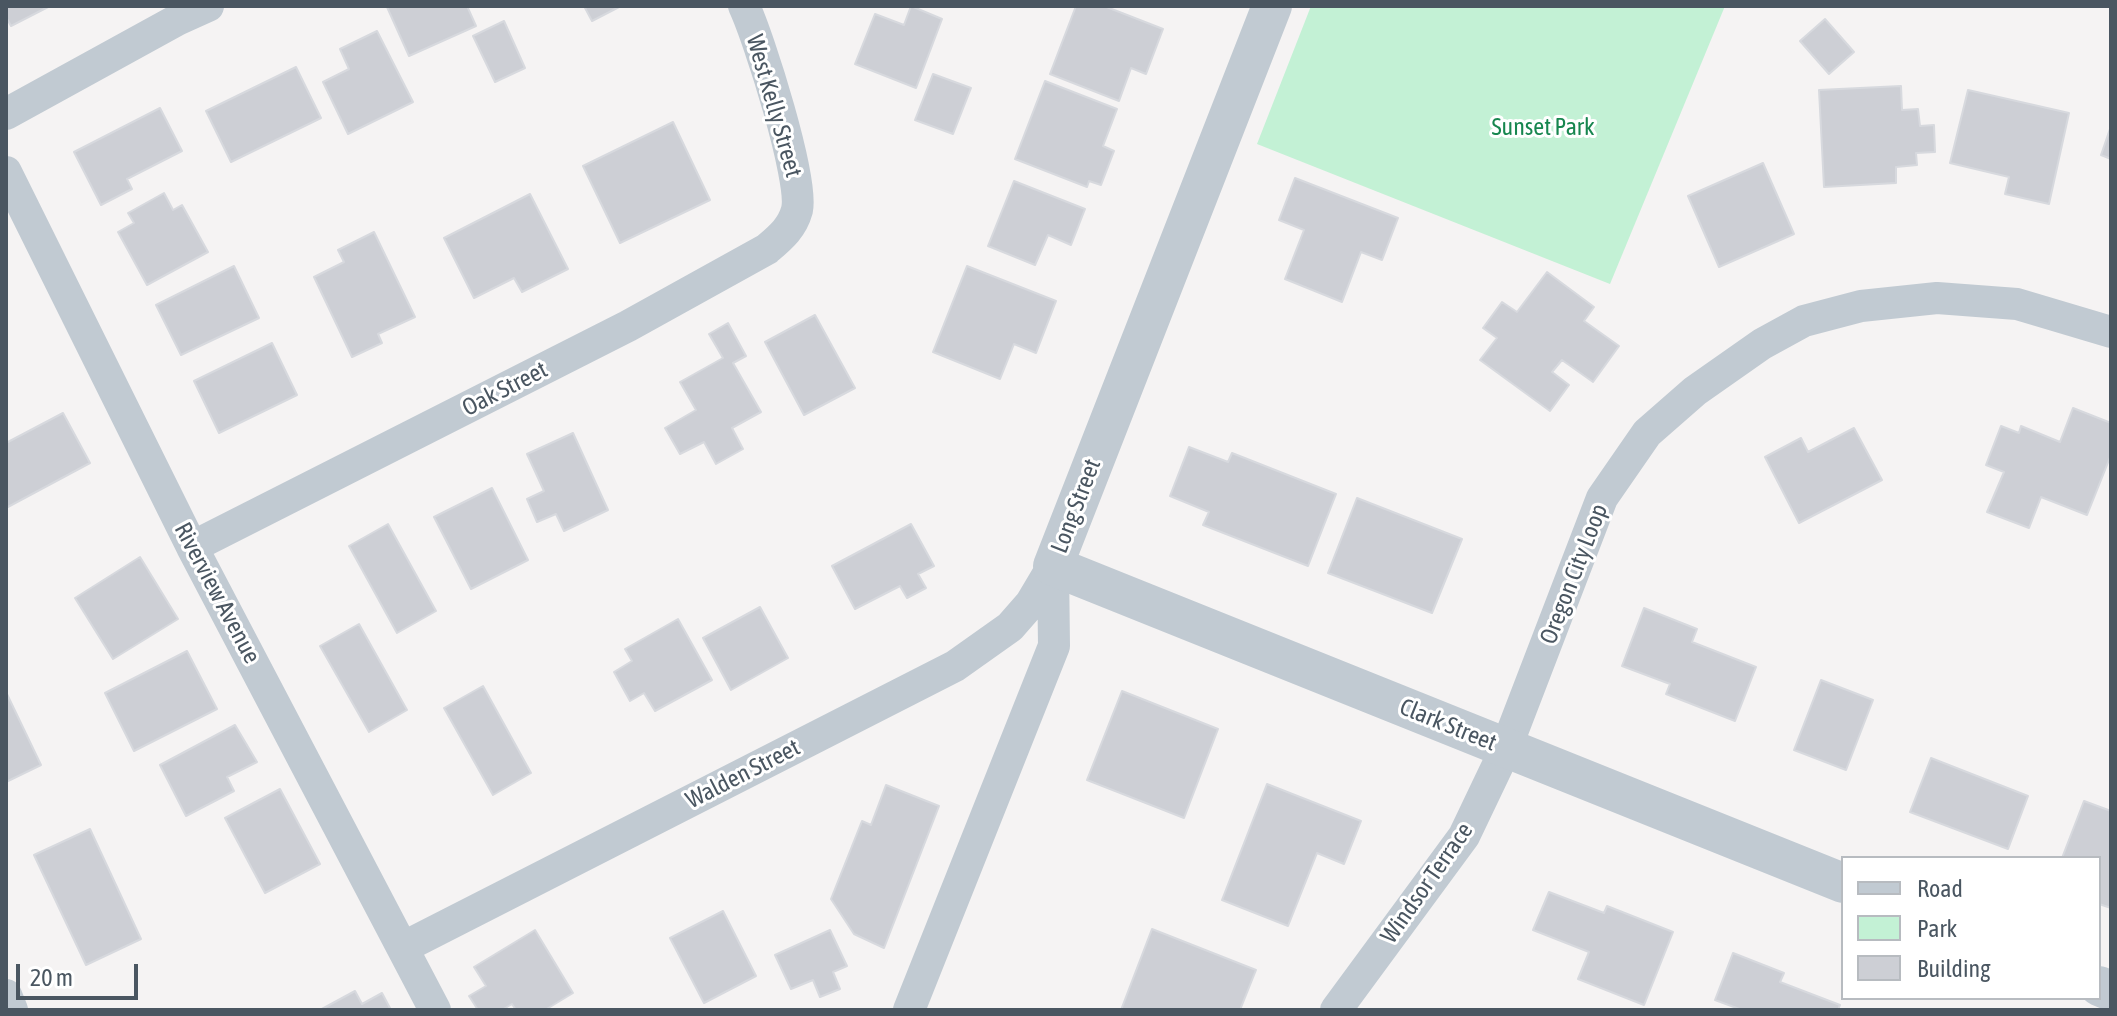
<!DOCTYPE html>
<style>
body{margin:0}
#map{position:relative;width:2117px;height:1016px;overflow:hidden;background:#f5f3f3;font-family:"Asap Condensed",sans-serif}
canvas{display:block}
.frame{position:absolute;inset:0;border:8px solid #4a5661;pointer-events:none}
.legend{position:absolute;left:1841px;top:856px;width:260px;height:144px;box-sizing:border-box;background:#fff;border:2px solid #b7bbc0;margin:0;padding:10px 14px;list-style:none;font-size:24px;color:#4a5661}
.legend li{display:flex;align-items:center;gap:16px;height:40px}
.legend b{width:40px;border:2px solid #b7bbc0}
.scale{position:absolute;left:16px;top:964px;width:122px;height:36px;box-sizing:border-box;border:4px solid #4a5661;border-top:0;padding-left:10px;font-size:24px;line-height:28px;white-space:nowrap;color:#4a5661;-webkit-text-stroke:6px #fff;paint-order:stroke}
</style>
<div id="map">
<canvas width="2117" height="1016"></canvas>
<div class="frame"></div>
<ul class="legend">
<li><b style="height:10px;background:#c1cad2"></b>Road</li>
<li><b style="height:22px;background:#c3f1d5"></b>Park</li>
<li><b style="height:22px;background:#cdcfd5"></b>Building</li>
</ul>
<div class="scale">20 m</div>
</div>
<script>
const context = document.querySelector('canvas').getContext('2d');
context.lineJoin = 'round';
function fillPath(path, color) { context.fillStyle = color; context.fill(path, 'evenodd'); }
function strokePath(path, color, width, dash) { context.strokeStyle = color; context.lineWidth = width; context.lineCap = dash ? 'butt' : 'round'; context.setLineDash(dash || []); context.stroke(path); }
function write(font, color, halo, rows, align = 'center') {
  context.font = font + ' "Asap Condensed",sans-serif'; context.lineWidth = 6; context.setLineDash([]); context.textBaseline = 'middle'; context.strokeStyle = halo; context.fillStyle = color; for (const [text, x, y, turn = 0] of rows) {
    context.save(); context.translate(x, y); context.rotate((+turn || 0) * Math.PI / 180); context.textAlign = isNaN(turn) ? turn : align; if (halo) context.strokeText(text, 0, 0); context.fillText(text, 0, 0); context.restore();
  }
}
fillPath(new Path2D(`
 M 1311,6 L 1725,6 L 1610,284 L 1257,144 Z`), '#c3f1d5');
const building = new Path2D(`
 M 6,6 L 50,6 L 11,26 L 6,17 Z
 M 390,6 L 467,6 L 476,26 L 409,56 L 387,7 Z
 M 584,6 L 621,6 L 592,21 Z
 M 911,6 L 942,19 L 916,88 L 855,64 L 875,14 L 904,25 Z
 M 1076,6 L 1104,6 L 1163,29 L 1146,74 L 1131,68 L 1119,101 L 1050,74 Z
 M 1825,19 L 1854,52 L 1829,74 L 1800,41 Z
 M 504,21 L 525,68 L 495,82 L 473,36 Z
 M 377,31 L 413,102 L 348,134 L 323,82 L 349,69 L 340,49 Z
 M 296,67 L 321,118 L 231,162 L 206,111 Z
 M 933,74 L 971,88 L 953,134 L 915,120 Z
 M 1045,81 L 1117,109 L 1103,146 L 1114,151 L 1101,185 L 1089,181 L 1087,187 L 1015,159 Z
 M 1901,86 L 1902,110 L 1918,109 L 1920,126 L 1934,125 L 1935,152 L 1916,153 L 1917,165 L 1896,167 L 1896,183 L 1824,187 L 1819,90 Z
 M 1968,90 L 2069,113 L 2049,204 L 2005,194 L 2009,177 L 1950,163 Z
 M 160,108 L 182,151 L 127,179 L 132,189 L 101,205 L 74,152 Z
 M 673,122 L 710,200 L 620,243 L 583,166 Z
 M 2111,126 L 2111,159 L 2101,155 Z
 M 1763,163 L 1794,234 L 1719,267 L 1688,196 Z
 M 1295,178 L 1398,218 L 1382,260 L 1361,252 L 1342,302 L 1285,279 L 1304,230 L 1279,220 Z
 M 1014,181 L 1085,209 L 1071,245 L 1048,235 L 1035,265 L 988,246 Z
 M 164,193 L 173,210 L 182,205 L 208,252 L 147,285 L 118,232 L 134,223 L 128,213 Z
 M 530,194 L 568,269 L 522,292 L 514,278 L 474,298 L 444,238 Z
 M 374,232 L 415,317 L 378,334 L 382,343 L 352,357 L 314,277 L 344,262 L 338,250 Z
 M 234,266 L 259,318 L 181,355 L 156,305 Z
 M 967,266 L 1056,301 L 1036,353 L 1014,344 L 1000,379 L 933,352 Z
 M 1547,272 L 1594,307 L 1584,321 L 1619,346 L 1593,382 L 1562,360 L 1552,372 L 1569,385 L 1550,411 L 1480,360 L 1497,338 L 1483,328 L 1502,302 L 1517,312 Z
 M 815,315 L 855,388 L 804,415 L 765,342 Z
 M 728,323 L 746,356 L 733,363 L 761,412 L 732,428 L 743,449 L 716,464 L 704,442 L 680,454 L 665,428 L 696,410 L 680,382 L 723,358 L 709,334 Z
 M 272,343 L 297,395 L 219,433 L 194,381 Z
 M 2073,408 L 2111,423 L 2111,455 L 2087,515 L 2041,497 L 2029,528 L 1987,512 L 2004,472 L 1986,465 L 2001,426 L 2019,433 L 2021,426 L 2060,442 Z
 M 63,413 L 90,463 L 6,508 L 6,443 Z
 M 1854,428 L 1882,480 L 1799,523 L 1765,457 L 1801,438 L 1808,452 Z
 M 573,433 L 608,510 L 564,531 L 556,514 L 537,522 L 527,499 L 544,491 L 527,454 Z
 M 1189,447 L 1228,462 L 1232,453 L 1336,494 L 1308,566 L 1203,525 L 1209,512 L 1170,496 Z
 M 492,488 L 528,560 L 471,589 L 434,517 Z
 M 1357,498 L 1462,539 L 1432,613 L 1328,573 Z
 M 388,524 L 436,611 L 397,633 L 349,546 Z
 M 911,524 L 934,566 L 918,574 L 926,588 L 907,598 L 900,586 L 855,609 L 832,566 Z
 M 140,557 L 178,619 L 113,659 L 75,598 Z
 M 760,607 L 788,658 L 731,690 L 703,638 Z
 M 1644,608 L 1697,629 L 1692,642 L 1756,667 L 1735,721 L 1666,694 L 1670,684 L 1622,666 Z
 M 678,619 L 712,680 L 655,711 L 644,693 L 630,701 L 614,672 L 632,661 L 625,649 Z
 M 359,624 L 407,710 L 369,732 L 320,646 Z
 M 187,651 L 217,709 L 134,751 L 105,693 Z
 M 1821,680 L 1873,700 L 1846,770 L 1794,750 Z
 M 483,686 L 531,773 L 493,795 L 444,708 Z
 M 1122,691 L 1218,729 L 1184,818 L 1087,780 Z
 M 6,692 L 41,765 L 6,782 Z
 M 235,725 L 257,762 L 227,777 L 234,791 L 186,816 L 160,765 Z
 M 1931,758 L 2028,796 L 2008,849 L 1910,812 Z
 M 1267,784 L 1361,821 L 1344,864 L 1317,853 L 1288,926 L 1222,900 Z
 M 886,785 L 939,806 L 884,948 L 854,934 L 831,899 L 862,821 L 871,825 Z
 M 280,789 L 320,864 L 265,893 L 225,818 Z
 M 2084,801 L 2111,811 L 2111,908 L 2099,904 L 2099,858 L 2062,858 Z
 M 90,829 L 141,939 L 86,965 L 34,855 Z
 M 1549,892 L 1604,913 L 1607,906 L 1673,932 L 1644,1005 L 1578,979 L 1589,952 L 1533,930 Z
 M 723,911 L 756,976 L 704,1003 L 670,938 Z
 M 1152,929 L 1256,970 L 1240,1010 L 1121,1010 Z
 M 535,930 L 573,993 L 545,1010 L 516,1010 L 512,1004 L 502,1010 L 478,1010 L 469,996 L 486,986 L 474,967 Z
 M 830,930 L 847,966 L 833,972 L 840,989 L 820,997 L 813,980 L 791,989 L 775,955 Z
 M 1733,953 L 1784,973 L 1780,982 L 1840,1005 L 1838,1010 L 1742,1010 L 1715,1000 Z
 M 355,991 L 362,1004 L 382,993 L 391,1010 L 320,1010 Z`);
fillPath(building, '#cdcfd5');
strokePath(building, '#d7d9de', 2);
strokePath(new Path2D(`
 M 6,114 L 177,20 L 208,6
 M 6,172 L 192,547 L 435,1010
 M 192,547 L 628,326 L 767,249 C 781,237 792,228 797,210 C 804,180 759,38 744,6
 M 404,947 L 955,666 L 1010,627 L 1031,603 L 1053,566
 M 6,995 L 12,1010
 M 909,1010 L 1054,646 L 1053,566
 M 1336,1010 L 1464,836 L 1506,748 L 1602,498 L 1647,433 L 1695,391 L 1762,344 L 1804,321 L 1861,306 L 1937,298 L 2017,304 L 2111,332`), '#c1cad2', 32);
strokePath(new Path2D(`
 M 1272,6 L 1053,566 L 1843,883
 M 2099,986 L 2111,991`), '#c1cad2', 40);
write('24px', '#4a5661', '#fff', [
 ["West Kelly Street",774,106,74],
 ["Oak Street",505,389,-27],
 ["Long Street",1076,506,-69],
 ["Oregon City Loop",1574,574,-69],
 ["Riverview Avenue",217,593,62],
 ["Clark Street",1448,725,22],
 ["Walden Street",743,774,-27],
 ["Windsor Terrace",1427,883,-55]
]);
write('24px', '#17864f', '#fff', [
 ["Sunset Park",1543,127]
]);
</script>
